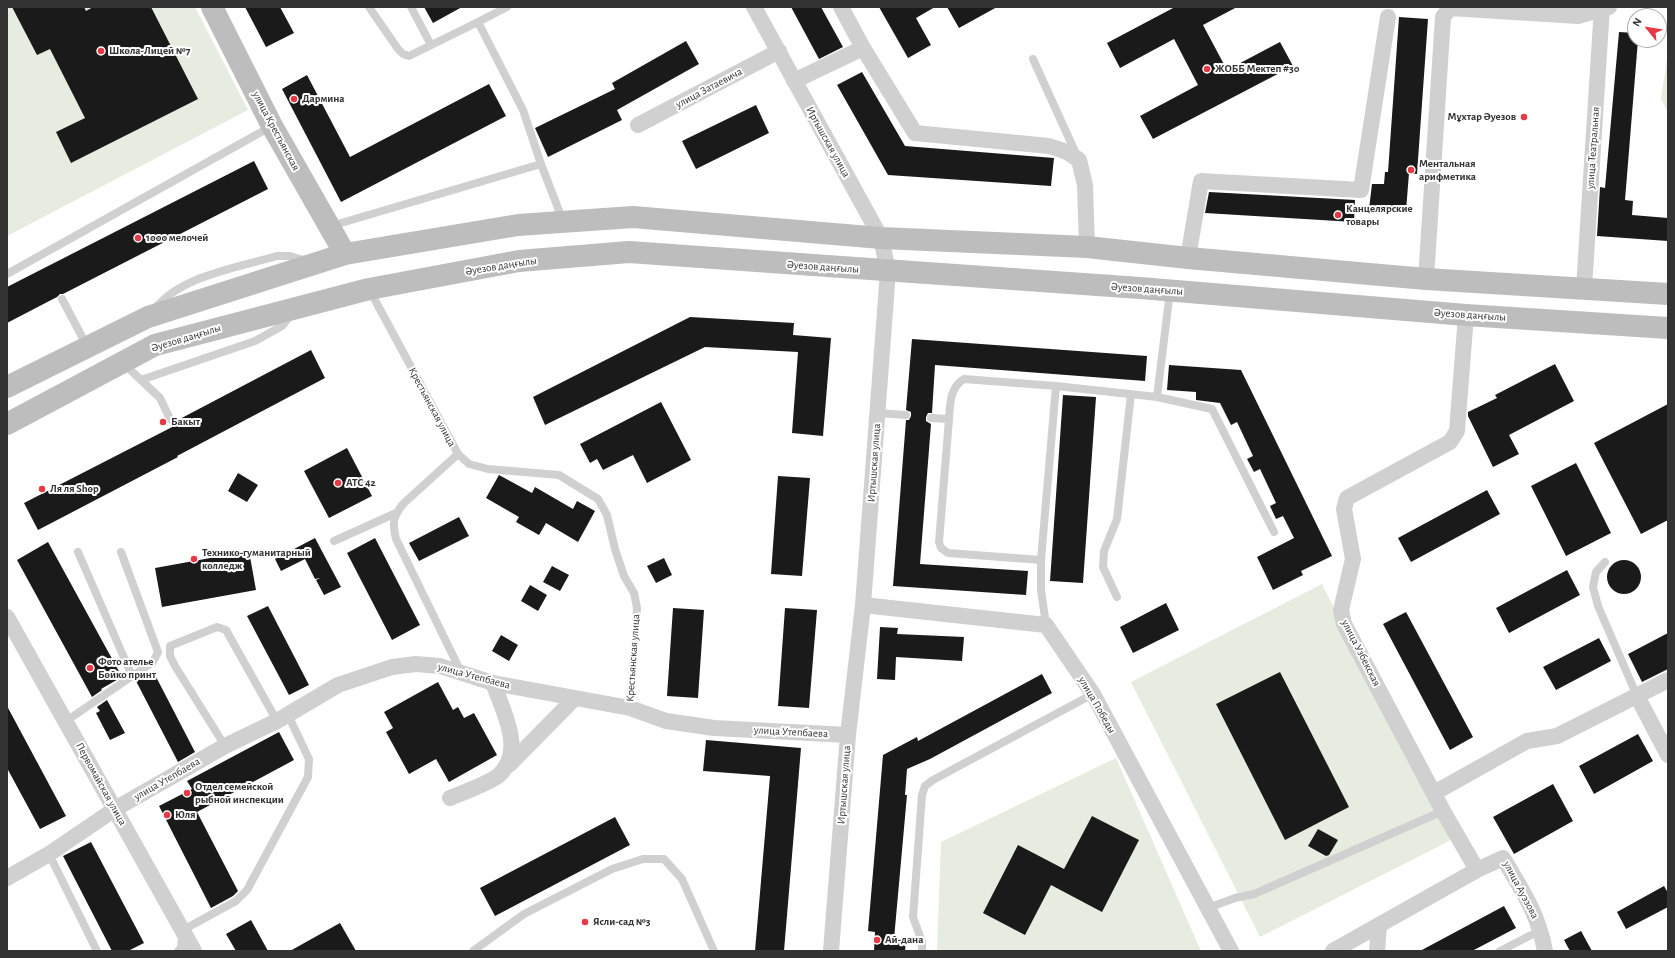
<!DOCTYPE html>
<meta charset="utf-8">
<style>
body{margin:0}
#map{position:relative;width:1675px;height:958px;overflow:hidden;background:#fff;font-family:"Alegreya Sans",sans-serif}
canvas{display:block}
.frame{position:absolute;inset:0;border:8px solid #333;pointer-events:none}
.north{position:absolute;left:1627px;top:8px;width:40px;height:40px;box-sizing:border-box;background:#fff;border:1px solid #adadad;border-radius:50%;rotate:300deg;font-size:11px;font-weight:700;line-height:16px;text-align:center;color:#333}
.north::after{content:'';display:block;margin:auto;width:14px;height:18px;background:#e63946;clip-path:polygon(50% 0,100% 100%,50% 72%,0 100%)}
</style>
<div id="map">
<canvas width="1675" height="958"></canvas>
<div class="frame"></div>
<div class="north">N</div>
</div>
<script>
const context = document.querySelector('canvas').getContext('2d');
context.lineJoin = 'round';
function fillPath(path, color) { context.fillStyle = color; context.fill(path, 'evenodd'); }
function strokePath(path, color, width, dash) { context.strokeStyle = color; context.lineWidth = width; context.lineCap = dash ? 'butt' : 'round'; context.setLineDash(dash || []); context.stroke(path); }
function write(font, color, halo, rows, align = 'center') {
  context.font = font + ' "Alegreya Sans",sans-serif'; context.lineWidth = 4; context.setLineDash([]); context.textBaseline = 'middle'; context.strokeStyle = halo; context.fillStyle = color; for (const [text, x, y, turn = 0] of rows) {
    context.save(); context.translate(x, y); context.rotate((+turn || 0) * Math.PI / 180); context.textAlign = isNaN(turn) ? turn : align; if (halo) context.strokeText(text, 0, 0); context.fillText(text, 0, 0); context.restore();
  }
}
fillPath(new Path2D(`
 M 7,7 L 195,7 L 248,110 L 7,236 Z
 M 1668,51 L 1668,112 L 1661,99 Z
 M 1322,584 L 1451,840 L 1260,937 L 1131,682 Z
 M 1116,758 L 1201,951 L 937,951 L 941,842 Z`), '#e6ecdf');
fillPath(new Path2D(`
 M 12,7 L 84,7 L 86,11 L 93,7 L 151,7 L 198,99 L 71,163 L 56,132 L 85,118 L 50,49 L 37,55 Z
 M 245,7 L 280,7 L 294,33 L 266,47 Z
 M 424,7 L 462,7 L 433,23 Z
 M 791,7 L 821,7 L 843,47 L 819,59 Z
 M 879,7 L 935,7 L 916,18 L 931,45 L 908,58 Z
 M 947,7 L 997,7 L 959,28 Z
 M 1175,7 L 1237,7 L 1203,25 L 1227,70 L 1280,42 L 1293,66 L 1153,139 L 1140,116 L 1198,85 L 1174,39 L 1120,68 L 1107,43 Z
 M 1399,17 L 1428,19 L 1417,174 L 1409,173 L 1406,211 L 1369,209 L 1372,184 L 1384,184 L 1385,172 L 1388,172 Z
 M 1619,32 L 1635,33 L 1635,40 L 1638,40 L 1625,200 L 1633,201 L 1632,215 L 1668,218 L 1668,241 L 1597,236 L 1600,187 L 1605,188 Z
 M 686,41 L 699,64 L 617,110 L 622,120 L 548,157 L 535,128 L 615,89 L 612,83 Z
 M 862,72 L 905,146 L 1054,158 L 1051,186 L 888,175 L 837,85 Z
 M 307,75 L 350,157 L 489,84 L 506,116 L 341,202 L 282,89 Z
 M 756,105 L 769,133 L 696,169 L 682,141 Z
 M 254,161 L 268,189 L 63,294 L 60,294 L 57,297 L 7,323 L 7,287 Z
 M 1209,192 L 1355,200 L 1354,222 L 1205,213 Z
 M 690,317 L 794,323 L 793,335 L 831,338 L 823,436 L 792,433 L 798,352 L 705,347 L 545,425 L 533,397 Z
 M 912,339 L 1147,356 L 1145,381 L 935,365 L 932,413 L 928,413 L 926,417 L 926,421 L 931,424 L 920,564 L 1028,571 L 1026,595 L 893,586 L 906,420 L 909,420 L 911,416 L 911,412 L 906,410 Z
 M 311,350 L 325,378 L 177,456 L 178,457 L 38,530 L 24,503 L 178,424 L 176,421 Z
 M 1555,364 L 1574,401 L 1509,435 L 1519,454 L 1493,467 L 1468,416 L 1468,412 L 1497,398 L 1495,395 Z
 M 1169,365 L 1241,370 L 1332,556 L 1301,571 L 1303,575 L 1273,590 L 1257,557 L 1294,538 L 1283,516 L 1276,519 L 1270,506 L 1276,503 L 1260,469 L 1254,472 L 1247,459 L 1253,456 L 1237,422 L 1231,425 L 1220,403 L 1196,400 L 1196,392 L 1167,390 Z
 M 1063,395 L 1096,397 L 1083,583 L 1050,581 Z
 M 661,402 L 691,460 L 647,483 L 633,455 L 603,470 L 597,459 L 590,463 L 580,444 Z
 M 1668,404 L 1668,520 L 1641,534 L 1594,443 Z
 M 347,448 L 372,496 L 329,518 L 304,471 Z
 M 1576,463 L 1611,533 L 1566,556 L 1531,486 Z
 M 238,473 L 258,485 L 247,502 L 228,491 Z
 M 499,475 L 532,493 L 535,487 L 573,509 L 577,501 L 595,511 L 578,542 L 546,523 L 539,535 L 516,522 L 519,517 L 486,498 Z
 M 778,476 L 810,478 L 802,576 L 771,574 Z
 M 1487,490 L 1500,514 L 1411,562 L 1398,538 Z
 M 459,517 L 469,536 L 419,561 L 409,543 Z
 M 315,538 L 341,587 L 324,595 L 316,580 L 320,578 L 315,579 L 305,559 L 281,571 L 275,559 Z
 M 375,538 L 420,625 L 392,640 L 347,553 Z
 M 48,542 L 122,677 L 101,689 L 102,690 L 92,697 L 17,560 Z
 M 249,551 L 256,590 L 162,607 L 155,568 Z
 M 664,558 L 672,575 L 656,583 L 647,566 Z
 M1607 577a17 17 0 1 1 34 0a17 17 0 1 1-34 0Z
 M 552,566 L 569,575 L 560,591 L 543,582 Z
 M 1567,570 L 1580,595 L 1509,633 L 1496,608 Z
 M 530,585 L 547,595 L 538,611 L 521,601 Z
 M 1166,603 L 1179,630 L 1133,653 L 1120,627 Z
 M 268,606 L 309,685 L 289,695 L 247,616 Z
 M 673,608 L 704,610 L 698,698 L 667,696 Z
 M 785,608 L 817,610 L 809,708 L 778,706 Z
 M 1406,612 L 1473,737 L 1450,750 L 1383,624 Z
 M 880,627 L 898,628 L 897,634 L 964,637 L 962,661 L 896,657 L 895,680 L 877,679 Z
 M 1668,633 L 1668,669 L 1642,682 L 1628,654 Z
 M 501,635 L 518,645 L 509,661 L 492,651 Z
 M 1599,638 L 1611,661 L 1556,690 L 1543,667 Z
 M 153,671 L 195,752 L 178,762 L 136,681 Z
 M 1280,672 L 1349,807 L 1285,840 L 1216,704 Z
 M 1042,674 L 1052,693 L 930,759 L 907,769 L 905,795 L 907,795 L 894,939 L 906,940 L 905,951 L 874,951 L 875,932 L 868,931 L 883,755 L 917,737 L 918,741 Z
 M 438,682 L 453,710 L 458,707 L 464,718 L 474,713 L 497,755 L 449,782 L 436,759 L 409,774 L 386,732 L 393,728 L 384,712 Z
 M 107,700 L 125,733 L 110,740 L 96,713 L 100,711 L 97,707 Z
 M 7,706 L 66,816 L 40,829 L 7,768 Z
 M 279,732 L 294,760 L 197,812 L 238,891 L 233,896 L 211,908 L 159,806 L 192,789 L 187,781 Z
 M 1638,734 L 1653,761 L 1594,794 L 1579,766 Z
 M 706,740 L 801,748 L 784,951 L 755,951 L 770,776 L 703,771 Z
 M 1553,784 L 1573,821 L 1514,854 L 1493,817 Z
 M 1092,816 L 1139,840 L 1102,912 L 1051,885 L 1025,935 L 983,913 L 1018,845 L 1064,869 Z
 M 615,817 L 630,845 L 495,916 L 480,888 Z
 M 1318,829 L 1338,840 L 1329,855 L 1326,856 L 1308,846 Z
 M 91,842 L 144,943 L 128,951 L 112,951 L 63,856 Z
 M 1664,886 L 1668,893 L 1668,907 L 1626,929 L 1617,912 Z
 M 1504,906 L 1516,928 L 1472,951 L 1420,951 Z
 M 251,920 L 268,951 L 236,951 L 226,934 Z
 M 340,923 L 356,951 L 290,951 Z
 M 1581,931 L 1592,951 L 1570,951 L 1564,940 Z`), '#1a1a1a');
strokePath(new Path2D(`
 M 369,7 L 398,49 L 403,54 L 409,56 L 478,22 L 523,110 L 541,164 L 563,221
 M 411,7 L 431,45
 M 478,22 L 507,7
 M 1033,59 L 1077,156
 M 331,226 L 541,164
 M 7,274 L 272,126
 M 369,289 L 458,454 L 469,464 L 488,469 L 559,475 L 598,499 L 607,515 L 615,549 L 624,576 L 634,593 L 637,608 L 630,708
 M 62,299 L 87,346
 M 155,309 C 180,276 239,267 277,256 L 290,256 L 307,261
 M 123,363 L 160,398 L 170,419
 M 141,380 L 255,341 L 282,326 L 291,315
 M 1157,397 L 1170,291
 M 877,413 L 906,415
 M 931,418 L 949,419 C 950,404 950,387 964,379 L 1056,386 L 1157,397 L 1212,409 L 1274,532
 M 949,419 L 939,542 L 941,548 L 948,553 L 1041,560
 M 458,454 L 403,504 C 393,517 392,522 396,539 L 461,672
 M 334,541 L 396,513
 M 78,552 L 132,676
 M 1605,562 L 1596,572 L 1593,587 L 1598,606 L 1637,696
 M 1117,597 L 1103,567 L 1104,551 L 1117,519 L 1131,394
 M 1046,625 L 1041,590 L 1041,560 L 1056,386
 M 66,721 L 153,662 L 158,652 L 121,552
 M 225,746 L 175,666 L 170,656 L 170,646 L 217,627 L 226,630 L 277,721
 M 49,854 L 97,951
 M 1208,908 L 1235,898 L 1254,894 L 1443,811
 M 178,951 L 181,948 L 183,930 L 236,901 L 247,890 L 308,777 L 309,759 L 288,715
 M 473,951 L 524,914 L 612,869 L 643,859 L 664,859 L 682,879 L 714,951
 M 922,951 L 922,942 L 913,917 L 922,795 L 925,786 L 933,780 L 1093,694
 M 1500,951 L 1541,930`), '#d0d0d0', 8);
strokePath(new Path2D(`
 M 754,7 L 881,238 L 888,271 L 863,605 L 848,735 L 831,951
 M 863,48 L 915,133 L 1049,146 L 1067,152 L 1079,160 L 1085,185 L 1087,247
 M 794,81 L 863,48 L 841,7
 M 638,125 L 779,51
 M 1188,258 L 1201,181 L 1361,190 L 1388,17
 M 1426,279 L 1443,17 L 1450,8 L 1578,16 L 1609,7
 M 1584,288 L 1602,7
 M 863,605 L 1046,625 L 1093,694 L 1231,951
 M 7,617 L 194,951
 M 1637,696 L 1668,755
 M 509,765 L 575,698
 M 1434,793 L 1527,741 L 1557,736 L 1668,680
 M 450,798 C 462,793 489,783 498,776 C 526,752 503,711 493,683
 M 1477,870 L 1503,858 C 1522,890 1538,913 1545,951
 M 7,878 L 49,854 L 115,809 L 225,746 L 277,721 L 338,685 L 392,667 L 416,664 L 440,666 L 493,683 L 630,708 L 666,721 L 714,728 L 848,735
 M 1333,951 L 1379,925
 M 1377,951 L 1379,925 L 1477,870 L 1443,811 L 1344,624 L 1341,610 L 1353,559 L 1344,509 L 1347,498 L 1450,442 L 1457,431 L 1466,315`), '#d0d0d0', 16);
strokePath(new Path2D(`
 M 212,7 L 272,126 L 345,254
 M 7,387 L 148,317 L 345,254 L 518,225 L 633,217 L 881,238 L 1087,247 L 1188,258 L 1426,279 L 1668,294
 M 7,424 L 155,345 L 369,289 L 519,261 L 629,252 L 1140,288 L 1466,315 L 1668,328`), '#bdbdbd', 22);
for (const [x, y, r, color] of [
 [101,51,4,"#e63946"],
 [1207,69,4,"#e63946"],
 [294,99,4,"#e63946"],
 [1524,117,4,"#e63946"],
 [1411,170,4,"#e63946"],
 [1338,215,4,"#e63946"],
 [138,238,4,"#e63946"],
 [163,422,4,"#e63946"],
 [338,483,4,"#e63946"],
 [42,489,4,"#e63946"],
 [194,559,4,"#e63946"],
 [90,668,4,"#e63946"],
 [187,793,4,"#e63946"],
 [167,815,4,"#e63946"],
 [585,922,4,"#e63946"],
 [877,940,4,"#e63946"]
]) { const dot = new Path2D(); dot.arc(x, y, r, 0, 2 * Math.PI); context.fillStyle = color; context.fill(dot); strokePath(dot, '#fff', 1.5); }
write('bold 11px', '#333', '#fff', [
 ["Школа-Лицей №7",109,51],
 ["ЖОББ Мектеп #30",1215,69],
 ["Дармина",302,99],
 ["Мұхтар Әуезов",1516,117,"right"],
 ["Ментальная",1419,164],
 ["арифметика",1419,177],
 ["Канцелярские",1346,209],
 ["товары",1346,222],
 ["1000 мелочей",146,238],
 ["Бакыт",171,422],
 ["АТС 42",346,483],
 ["Ля ля Shop",50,489],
 ["Технико-гуманитарный",202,553],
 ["колледж",202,566],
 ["Фото ателье",98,662],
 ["Бойко принт",98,675],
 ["Отдел семейской",195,787],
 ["рыбной инспекции",195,800],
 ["Юля",175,815],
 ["Ясли-сад №3",593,922],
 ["Ай-дана",885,940]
], 'left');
write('11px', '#333', '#fff', [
 ["улица Затаевича",709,88,-28],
 ["улица Крестьянская",276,131,62],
 ["Иртышская улица",828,142,61],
 ["улица Театральная",1593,148,-86],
 ["Әуезов даңғылы",501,266,-9],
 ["Әуезов даңғылы",823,267,4],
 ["Әуезов даңғылы",1147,289,4],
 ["Әуезов даңғылы",1470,315,4],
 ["Әуезов даңғылы",186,338,-17],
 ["Крестьянская улица",432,407,62],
 ["Иртышская улица",874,463,-86],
 ["улица Узбекская",1361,653,63],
 ["Крестьянская улица",633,658,-86],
 ["улица Утепбаева",474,676,15],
 ["улица Победы",1097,705,60],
 ["улица Утепбаева",791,732,3],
 ["улица Утепбаева",167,779,-30],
 ["Первомайская улица",101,784,61],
 ["Иртышская улица",844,785,-86],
 ["улица Ауэзова",1521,890,62]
]);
</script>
